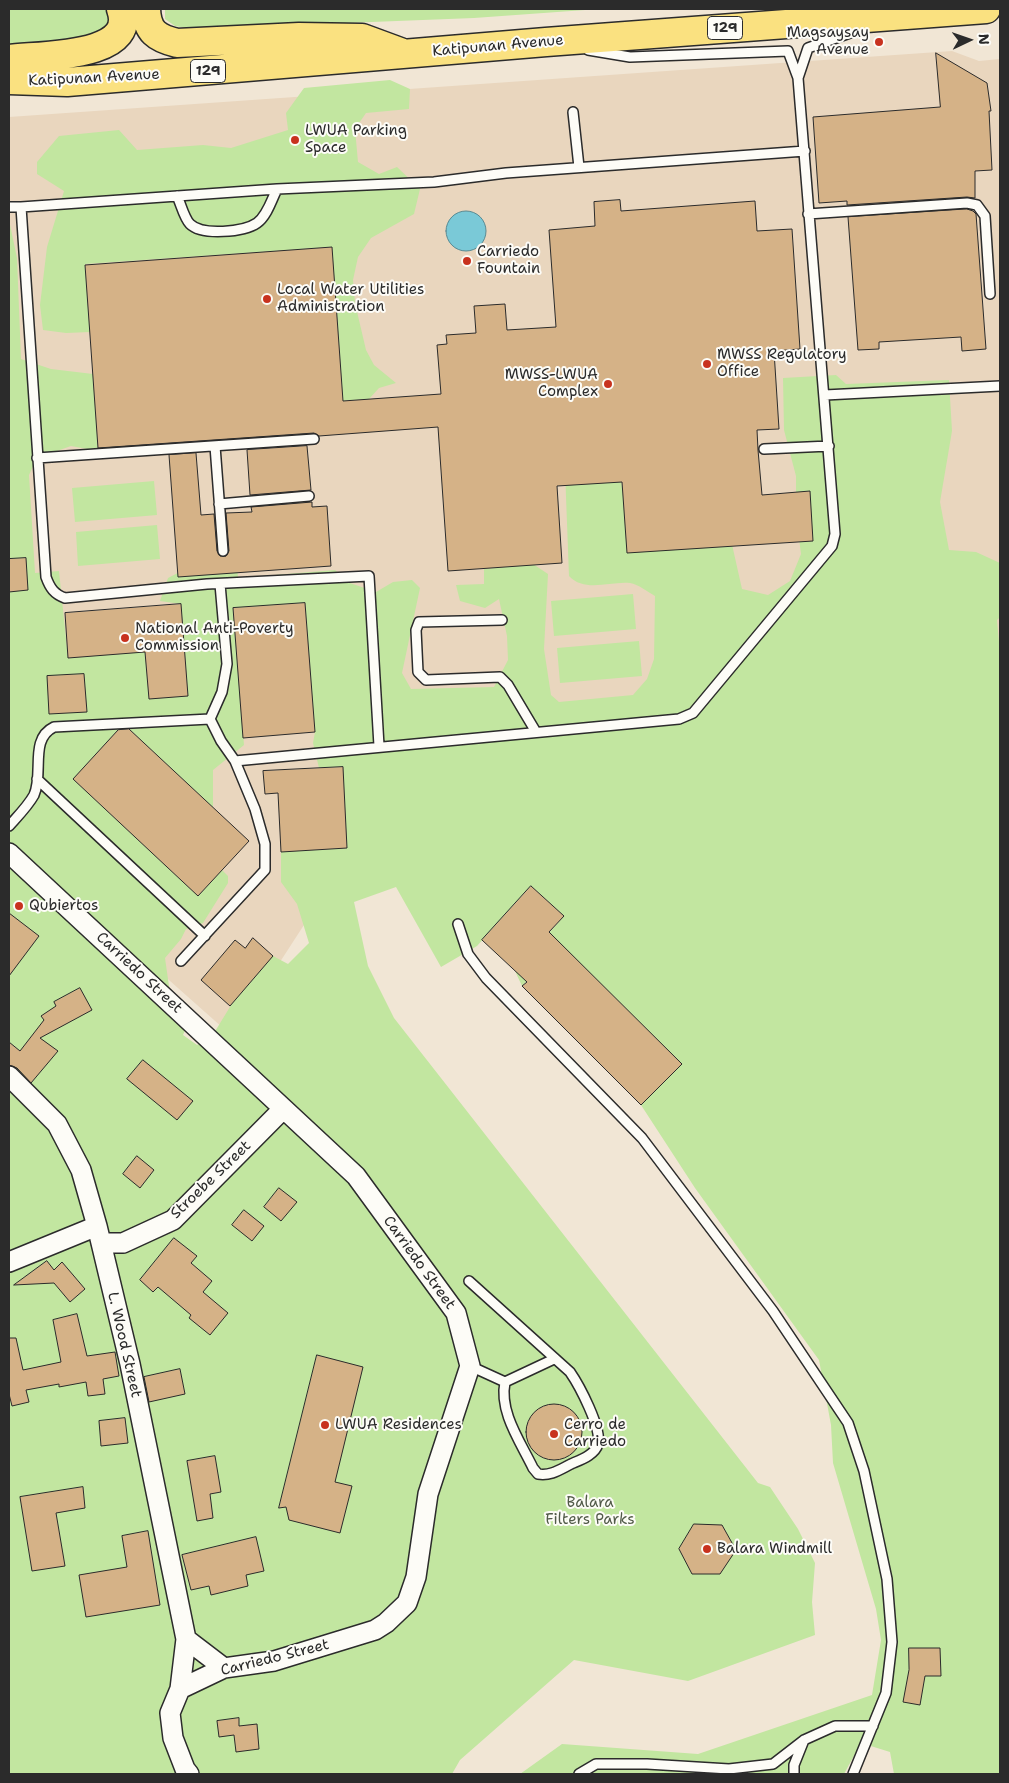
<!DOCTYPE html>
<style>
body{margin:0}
#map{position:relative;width:1009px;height:1783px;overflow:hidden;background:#f1e6d5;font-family:"Shantell Sans",sans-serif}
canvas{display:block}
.frame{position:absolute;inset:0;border:10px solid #2b2b2b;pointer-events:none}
.north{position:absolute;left:944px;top:15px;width:50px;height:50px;-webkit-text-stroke:4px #fdfcf7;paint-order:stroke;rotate:87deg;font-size:14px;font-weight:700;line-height:20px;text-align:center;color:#2b2b2b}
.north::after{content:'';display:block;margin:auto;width:18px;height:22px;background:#2b2b2b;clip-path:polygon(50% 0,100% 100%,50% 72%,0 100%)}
</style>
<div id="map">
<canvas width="1009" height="1783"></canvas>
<div class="frame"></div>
<div class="north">N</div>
</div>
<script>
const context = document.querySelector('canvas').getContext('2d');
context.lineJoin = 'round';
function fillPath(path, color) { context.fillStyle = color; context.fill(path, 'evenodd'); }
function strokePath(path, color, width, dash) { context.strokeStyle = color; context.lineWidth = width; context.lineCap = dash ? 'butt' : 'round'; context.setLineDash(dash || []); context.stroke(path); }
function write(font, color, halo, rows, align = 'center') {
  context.font = font + ' "Shantell Sans",sans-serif'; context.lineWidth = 4; context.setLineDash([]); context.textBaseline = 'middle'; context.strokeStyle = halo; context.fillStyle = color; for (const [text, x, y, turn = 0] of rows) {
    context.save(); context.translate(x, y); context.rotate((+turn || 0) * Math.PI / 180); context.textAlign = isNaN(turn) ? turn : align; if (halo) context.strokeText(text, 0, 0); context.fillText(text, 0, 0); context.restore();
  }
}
fillPath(new Path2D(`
 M 952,51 L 979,61 L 1000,59 L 1000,707 L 713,761 L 383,803 L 232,1036 L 9,838 L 9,117 Z`), '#e9d6be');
fillPath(new Path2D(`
 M 9,9 L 111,9 L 108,29 L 91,37 L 9,46 Z
 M 165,9 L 599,9 L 474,18 L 192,29 L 175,26 L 165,19 Z
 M 390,80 L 410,89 L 409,109 L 366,113 L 355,129 L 358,162 L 379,174 L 397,167 L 420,189 L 414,214 L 371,238 L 358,257 L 353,280 L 355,303 L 366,350 L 374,365 L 396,383 L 379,388 L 369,399 L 343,401 L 332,247 L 85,264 L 90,332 L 66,333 L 43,330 L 40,305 L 47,247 L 64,191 L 37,174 L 37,162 L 59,136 L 119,130 L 137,150 L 203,145 L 231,148 L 288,130 L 286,113 L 304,88 Z
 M 9,220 L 17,258 L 21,359 L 51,369 L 93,374 L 98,451 L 71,446 L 37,458 L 29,475 L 35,573 L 59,571 L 68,658 L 145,652 L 149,699 L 188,695 L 181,604 L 160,601 L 168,578 L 193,565 L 236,556 L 238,578 L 335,570 L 350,583 L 376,592 L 393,582 L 412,580 L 420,588 L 402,673 L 411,689 L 494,687 L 508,660 L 507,636 L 499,599 L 485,608 L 460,601 L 456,585 L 484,584 L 484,569 L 533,564 L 548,574 L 544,649 L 551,695 L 559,702 L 633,695 L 647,679 L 654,659 L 655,596 C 648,592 638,584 630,583 C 610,581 585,593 569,576 L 565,470 L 619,466 L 630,545 L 731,540 L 742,589 L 768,595 L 790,581 L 801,554 L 796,514 L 796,476 L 784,430 L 783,378 L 836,375 L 846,384 L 949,380 L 952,431 L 940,502 L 949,550 L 976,552 L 1000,563 L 1000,617 L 997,620 L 1000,653 L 1000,1774 L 894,1774 L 890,1752 L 861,1743 L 844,1774 L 520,1774 L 562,1744 L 698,1754 L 872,1695 L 881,1640 L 876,1609 L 833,1463 L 831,1425 L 819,1360 L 695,1188 L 641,1105 L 681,1065 L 562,946 L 522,986 L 515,971 L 564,916 L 531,886 L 477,946 L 441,967 L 396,887 L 354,902 L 368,966 L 394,1018 L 758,1483 L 770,1487 L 798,1529 L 815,1563 L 812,1602 L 815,1635 L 688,1681 L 574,1660 L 460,1760 L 452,1774 L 9,1774 ZM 305,603 L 315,732 L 313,743 L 319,768 L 343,767 L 347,848 L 281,852 L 281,882 L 297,904 L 309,943 L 288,964 L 273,956 L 233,1002 L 214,1033 L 197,1045 L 183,1035 L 193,1011 L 170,993 L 165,958 L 181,939 L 186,929 L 203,923 L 228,883 L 228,876 L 222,870 L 198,896 L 73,779 L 124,724 L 213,808 L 213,770 L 244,745 L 233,609 Z
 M 154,481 L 157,515 L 75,522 L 72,488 Z
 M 157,525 L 160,559 L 78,566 L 76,532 Z
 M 633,594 L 636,629 L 554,636 L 551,601 Z
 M 639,641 L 642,676 L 560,683 L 557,648 Z`), '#c2e6a0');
const water = new Path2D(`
 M446 231a20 20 0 1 1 40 0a20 20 0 1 1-40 0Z`);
fillPath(water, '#7ac9d7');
strokePath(water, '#5a8a92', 1);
const building = new Path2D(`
 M 936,53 L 987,83 L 991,111 L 989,111 L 992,170 L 975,171 L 975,198 L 967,197 L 847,205 L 847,201 L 819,203 L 813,117 L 940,107 Z
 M 620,200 L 621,211 L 755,201 L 757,231 L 792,229 L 800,349 L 774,351 L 779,429 L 757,430 L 758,450 L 762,495 L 810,491 L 813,541 L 627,553 L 622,482 L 557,486 L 562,563 L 448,571 L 438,427 L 319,436 L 314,433 L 98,448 L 85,265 L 332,247 L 343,401 L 441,394 L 437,345 L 447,344 L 446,335 L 476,333 L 474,306 L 505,304 L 507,330 L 556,327 L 549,230 L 595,226 L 594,202 Z
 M 967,209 L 973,211 L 976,214 L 986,349 L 962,351 L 961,337 L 879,342 L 879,349 L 858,350 L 848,217 Z
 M 307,446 L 311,490 L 250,495 L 247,450 Z
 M 196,453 L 201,515 L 214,514 L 217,551 L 220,556 L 226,556 L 229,551 L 226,513 L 252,512 L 251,507 L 312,502 L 312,507 L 327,506 L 331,566 L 178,577 L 169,455 Z
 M 26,558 L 28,590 L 9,592 L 9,559 Z
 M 305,603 L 315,732 L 243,738 L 233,608 Z
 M 181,604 L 188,696 L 149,699 L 145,652 L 68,658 L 65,613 Z
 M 84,674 L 87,712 L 49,714 L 47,676 Z
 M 129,729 L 249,841 L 198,896 L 73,779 L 118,730 Z
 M 343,767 L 347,848 L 281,852 L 278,793 L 265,794 L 263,771 Z
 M 531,886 L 564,916 L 549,932 L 682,1064 L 641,1105 L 522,986 L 527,982 L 482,940 Z
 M 9,913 L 39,936 L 9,976 Z
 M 253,938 L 273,956 L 230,1006 L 201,980 L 235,940 L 245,948 Z
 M 80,988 L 92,1010 L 40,1038 L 58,1051 L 31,1083 L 17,1068 L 9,1065 L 9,1042 L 20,1051 L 44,1020 L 41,1016 L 56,1006 L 54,1002 Z
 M 143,1060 L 193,1101 L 177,1120 L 127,1079 Z
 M 137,1156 L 154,1170 L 140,1188 L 123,1174 Z
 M 279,1188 L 297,1202 L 281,1221 L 264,1207 Z
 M 244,1210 L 264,1226 L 252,1241 L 232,1225 Z
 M 174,1238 L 197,1256 L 191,1263 L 212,1281 L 203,1292 L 228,1313 L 210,1335 L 189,1318 L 191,1315 L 158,1287 L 153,1292 L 140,1280 Z
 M 47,1261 L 54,1270 L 62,1262 L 85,1289 L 70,1302 L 54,1283 L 14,1285 Z
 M 77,1314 L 87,1356 L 115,1352 L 119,1376 L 103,1379 L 105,1394 L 88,1396 L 86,1382 L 59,1387 L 59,1384 L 26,1390 L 29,1402 L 12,1406 L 9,1394 L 9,1338 L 16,1338 L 23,1370 L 61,1362 L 53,1320 Z
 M 317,1355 L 363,1367 L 335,1482 L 352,1486 L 340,1533 L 289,1520 L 286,1507 L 279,1508 Z
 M 180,1369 L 185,1394 L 149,1402 L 144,1377 Z
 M526 1432a28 28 0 1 1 56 0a28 28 0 1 1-56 0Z
 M 125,1418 L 128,1443 L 101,1446 L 99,1421 Z
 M 215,1456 L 221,1492 L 210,1494 L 213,1518 L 197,1521 L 187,1461 Z
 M 83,1487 L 85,1508 L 56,1513 L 65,1566 L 32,1571 L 20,1497 Z
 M 694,1524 L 722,1525 L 736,1550 L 720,1574 L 692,1574 L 679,1549 Z
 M 148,1531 L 160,1605 L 86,1617 L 79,1575 L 127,1567 L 122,1536 Z
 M 256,1537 L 264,1571 L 246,1575 L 248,1586 L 211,1595 L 209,1586 L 191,1590 L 182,1555 Z
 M 909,1648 L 940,1648 L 941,1676 L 925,1676 L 920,1705 L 903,1702 L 909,1670 Z
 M 239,1718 L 239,1726 L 257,1724 L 259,1749 L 236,1752 L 234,1735 L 219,1737 L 217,1721 Z`);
fillPath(building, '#d5b287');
strokePath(building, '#2b2b2b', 1);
const service = new Path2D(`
 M 798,78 L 808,48 L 861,29
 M 573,112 L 579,167
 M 177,196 C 181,204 184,218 190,224 C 202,236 244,232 257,223 C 267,216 272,199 277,189
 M 9,207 L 21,207 L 46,577 C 50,588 54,594 65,598 L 207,584 L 369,576 L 379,746
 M 21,207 L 277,189 L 434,182 L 506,173 L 805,151
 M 808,214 L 967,203 L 977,205 L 985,216 L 990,294
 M 825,395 L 1000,386
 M 215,446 L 223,551
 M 764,449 L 829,446
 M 37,458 L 314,439
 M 219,504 L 309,496
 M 502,620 L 419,622 L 416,630 L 418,672 L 426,680 L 500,677 L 508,685 L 536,732
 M 235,761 L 679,719 L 693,713 L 832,546 L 835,534 L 798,78 L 788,51 L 630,57 L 588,50
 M 37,779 L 205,936
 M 9,826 C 17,817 28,806 34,795 C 44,773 29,739 54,727 L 210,719
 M 458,924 L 468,954 L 486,978 L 642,1138 L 773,1311 L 848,1423 L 864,1471 L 887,1579 L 892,1642 L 886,1693 L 853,1774
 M 181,961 L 265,870 L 265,844 L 255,809 L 235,761 L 221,741 L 210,719 L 222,692 L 227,664 L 220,584
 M 469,1281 L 570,1372 C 579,1385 602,1428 598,1444 C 595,1455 580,1460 571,1464 C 559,1470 551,1476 538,1474 L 533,1468 C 520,1441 499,1412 505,1382 L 470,1366
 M 505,1382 L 554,1359
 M 579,1774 L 596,1764 L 647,1764 L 729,1769 L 773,1764 L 804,1740 L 835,1726 L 873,1726
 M 794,1774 L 794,1765 L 804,1740`);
const minor = new Path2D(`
 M 9,853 L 356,1176 L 456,1313 L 470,1366 L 428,1494 L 416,1577 L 407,1603 L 386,1623 L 375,1630 L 274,1661 L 224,1668 L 180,1689
 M 9,1076 L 57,1124 L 81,1170 L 97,1226 L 130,1364 L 186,1639 L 180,1689 L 170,1713 L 173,1738 L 185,1769 L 189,1774
 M 101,1243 L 123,1243 L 173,1220 L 283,1109
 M 9,1262 L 97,1226
 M 186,1639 L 224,1668`);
const primary = new Path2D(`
 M 146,9 C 147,32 157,38 177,43 L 299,37 L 362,38 L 400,52
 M 9,59 C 36,55 139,59 121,9
 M 9,80 L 67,82 L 546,42 L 986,9`);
strokePath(service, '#2b2b2b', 12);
strokePath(minor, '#2b2b2b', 22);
strokePath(primary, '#2b2b2b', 31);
strokePath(service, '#fdfcf7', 9);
strokePath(minor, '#fdfcf7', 19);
strokePath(primary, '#fae180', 28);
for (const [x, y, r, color] of [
 [879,42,5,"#c8321e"],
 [295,140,5,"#c8321e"],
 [467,261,5,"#c8321e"],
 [267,299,5,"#c8321e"],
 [707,364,5,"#c8321e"],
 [608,384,5,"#c8321e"],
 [125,638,5,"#c8321e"],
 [19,906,5,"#c8321e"],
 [325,1425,5,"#c8321e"],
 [554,1434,5,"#c8321e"],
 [707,1549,5,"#c8321e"]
]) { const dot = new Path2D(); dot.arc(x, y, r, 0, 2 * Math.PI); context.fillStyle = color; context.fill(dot); strokePath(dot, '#fdfcf7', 2); }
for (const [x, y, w] of [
 [725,28,35],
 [208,71,35]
]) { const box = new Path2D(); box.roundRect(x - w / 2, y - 11.5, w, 23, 4); context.fillStyle = '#fdfcf7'; context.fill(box); strokePath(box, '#2b2b2b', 1); }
write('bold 14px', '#2b2b2b', null, [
 ["129",725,28],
 ["129",208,71]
]);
write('15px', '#2b2b2b', '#fdfcf7', [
 ["Magsaysay",869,33,"right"],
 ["Avenue",869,50,"right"],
 ["LWUA Parking",305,131],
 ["Space",305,148],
 ["Carriedo",477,252],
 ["Fountain",477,269],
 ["Local Water Utilities",277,290],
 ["Administration",277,307],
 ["MWSS Regulatory",717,355],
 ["Office",717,372],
 ["MWSS-LWUA",598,375,"right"],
 ["Complex",598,392,"right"],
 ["National Anti-Poverty",135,629],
 ["Commission",135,646],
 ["Qubiertos",29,906],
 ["LWUA Residences",335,1425],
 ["Cerro de",564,1425],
 ["Carriedo",564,1442],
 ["Balara Windmill",717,1549]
], 'left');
write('15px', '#2b2b2b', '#fdfcf7', [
 ["Katipunan Avenue",498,46,-5],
 ["Katipunan Avenue",94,78,-3],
 ["Carriedo Street",139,973,43],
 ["Stroebe Street",211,1180,-44],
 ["Carriedo Street",419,1263,54],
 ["L. Wood Street",124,1345,77],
 ["Carriedo Street",275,1658,-14]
]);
write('15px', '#515a48', '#fdfcf7', [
 ["Balara",590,1503],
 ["Filters Parks",590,1520]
]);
</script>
